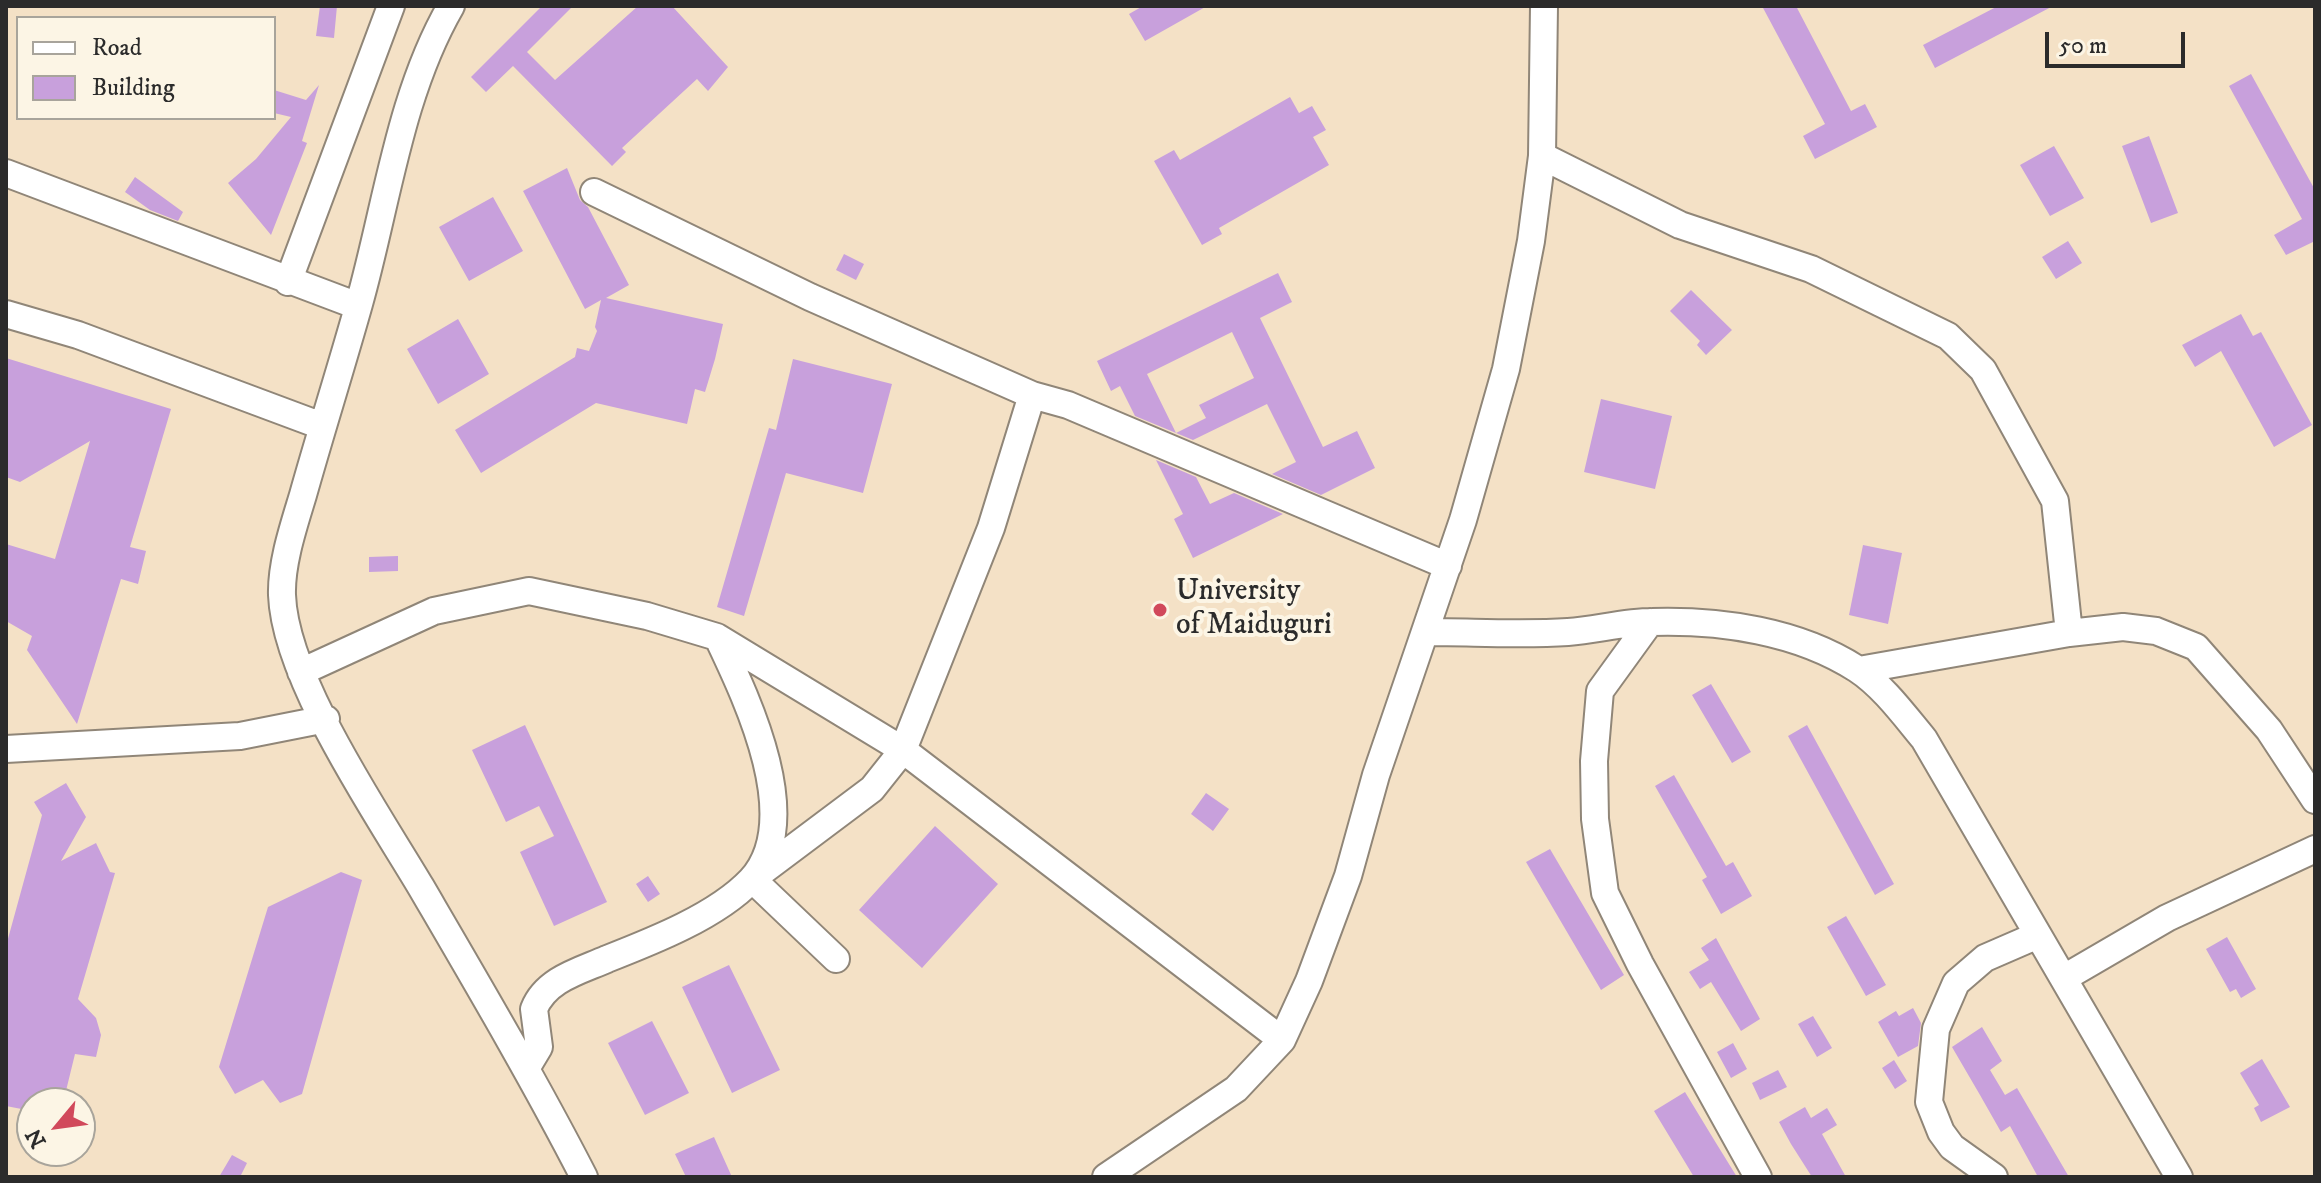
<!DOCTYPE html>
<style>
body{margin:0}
#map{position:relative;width:2321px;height:1183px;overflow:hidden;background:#f4e1c6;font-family:"IM FELL DW Pica",serif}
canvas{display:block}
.frame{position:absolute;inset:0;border:8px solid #2b2b2b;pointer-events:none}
.legend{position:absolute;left:16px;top:16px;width:260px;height:104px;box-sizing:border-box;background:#fcf5e5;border:2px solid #a8a49b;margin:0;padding:10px 14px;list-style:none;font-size:24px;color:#2b2b2b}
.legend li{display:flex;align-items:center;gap:16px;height:40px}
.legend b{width:40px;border:2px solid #a8a49b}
.north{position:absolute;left:16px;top:1087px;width:80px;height:80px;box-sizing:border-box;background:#fcf5e5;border:2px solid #a8a49b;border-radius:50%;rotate:241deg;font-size:22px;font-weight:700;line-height:32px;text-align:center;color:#2b2b2b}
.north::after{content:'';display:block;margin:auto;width:28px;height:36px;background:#d1495b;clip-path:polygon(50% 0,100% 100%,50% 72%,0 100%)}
.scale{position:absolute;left:2045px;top:32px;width:140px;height:36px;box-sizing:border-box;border:4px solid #2b2b2b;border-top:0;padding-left:10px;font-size:24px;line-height:28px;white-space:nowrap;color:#2b2b2b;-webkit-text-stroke:6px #fcf5e5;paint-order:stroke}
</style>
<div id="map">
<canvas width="2321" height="1183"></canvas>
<div class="frame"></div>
<ul class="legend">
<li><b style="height:10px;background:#fff"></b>Road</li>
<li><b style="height:22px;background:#c8a0dc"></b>Building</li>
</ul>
<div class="north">N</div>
<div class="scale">50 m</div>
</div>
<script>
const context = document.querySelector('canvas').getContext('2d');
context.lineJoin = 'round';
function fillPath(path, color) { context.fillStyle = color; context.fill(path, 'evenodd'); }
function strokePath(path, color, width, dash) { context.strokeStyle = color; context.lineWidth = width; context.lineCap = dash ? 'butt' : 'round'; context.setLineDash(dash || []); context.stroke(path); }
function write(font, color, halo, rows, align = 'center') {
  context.font = font + ' "IM FELL DW Pica",serif'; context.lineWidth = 8; context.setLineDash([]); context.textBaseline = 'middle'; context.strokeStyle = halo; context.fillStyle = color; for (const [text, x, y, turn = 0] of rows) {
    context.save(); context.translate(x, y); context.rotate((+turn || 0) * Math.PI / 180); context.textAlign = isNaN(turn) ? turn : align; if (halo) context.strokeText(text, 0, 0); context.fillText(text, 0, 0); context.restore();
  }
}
fillPath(new Path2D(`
 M 320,6 L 337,6 L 334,38 L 316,36 Z
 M 542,6 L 573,6 L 527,52 L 555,80 L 638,6 L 672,6 L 728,67 L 708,91 L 697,79 L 622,148 L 626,152 L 612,166 L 513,66 L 486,92 L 471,77 Z
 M 1143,6 L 1207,6 L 1145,41 L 1129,14 Z
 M 1762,6 L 1796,6 L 1851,111 L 1865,104 L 1877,127 L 1815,159 L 1803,136 L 1825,124 Z
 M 1998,6 L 2053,6 L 1935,68 L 1923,45 Z
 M 2251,74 L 2315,190 L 2315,241 L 2286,255 L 2274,235 L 2302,219 L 2229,86 Z
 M 319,85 L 302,141 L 307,143 L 271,235 L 228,183 L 256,159 L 291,117 L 274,113 L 274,90 L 306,100 Z
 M 1290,97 L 1299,113 L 1312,106 L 1326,130 L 1313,137 L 1329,165 L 1219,228 L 1222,234 L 1202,245 L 1154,161 L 1174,150 L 1180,160 Z
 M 2149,136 L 2178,213 L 2151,223 L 2122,146 Z
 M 2054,146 L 2084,198 L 2050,216 L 2020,165 Z
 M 567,168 L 580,200 L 588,207 L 629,285 L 606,298 L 723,324 L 715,359 L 705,392 L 695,389 L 687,424 L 596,403 L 481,473 L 455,430 L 575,357 L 577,348 L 589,351 L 597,331 L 595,327 L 601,300 L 585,309 L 523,191 Z
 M 135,177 L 183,212 L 178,221 L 150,210 L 125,192 Z
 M 493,197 L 523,251 L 469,281 L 439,227 Z
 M 2068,241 L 2082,263 L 2056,279 L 2042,257 Z
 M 844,254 L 864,264 L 856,280 L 836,270 Z
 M 1278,273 L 1292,302 L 1260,318 L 1323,447 L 1357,431 L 1375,468 L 1321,495 L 1272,474 L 1296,462 L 1267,404 L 1193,440 L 1135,416 L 1120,386 L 1111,391 L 1097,361 ZM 1232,332 L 1254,378 L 1199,405 L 1206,418 L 1176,433 L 1147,374 Z
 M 1691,290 L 1732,330 L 1706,355 L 1697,345 L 1700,341 L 1670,311 Z
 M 2241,314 L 2253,336 L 2261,332 L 2312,425 L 2274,447 L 2221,351 L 2195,367 L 2182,345 Z
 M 458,319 L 489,374 L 438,404 L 407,349 Z
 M 6,358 L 171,409 L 130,547 L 146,551 L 138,584 L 121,579 L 77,724 L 27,650 L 32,636 L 6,621 L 6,544 L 55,559 L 90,441 L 20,482 L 6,477 Z
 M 793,359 L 892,384 L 863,493 L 786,473 L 744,616 L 717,607 L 769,428 L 776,430 Z
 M 1601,399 L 1672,416 L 1655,489 L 1584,472 Z
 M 1156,460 L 1196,477 L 1210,504 L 1234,493 L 1283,514 L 1193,558 L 1174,519 L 1183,514 Z
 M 1863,545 L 1902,553 L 1888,624 L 1849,615 Z
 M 398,556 L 398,571 L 369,572 L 369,557 Z
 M 1711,684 L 1751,752 L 1732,763 L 1692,695 Z
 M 525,725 L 607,902 L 554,926 L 520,852 L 554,836 L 539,806 L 506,822 L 472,750 Z
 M 1807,725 L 1894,884 L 1875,895 L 1788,736 Z
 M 1674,775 L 1726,866 L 1733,862 L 1752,896 L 1721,914 L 1702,880 L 1707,877 L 1655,786 Z
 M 66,783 L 86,817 L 61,861 L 96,843 L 110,872 L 115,873 L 78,999 L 96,1018 L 101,1035 L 96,1057 L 75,1054 L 63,1103 L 32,1103 L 32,1111 L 6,1106 L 6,946 L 42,815 L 34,802 Z
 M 1206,793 L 1229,809 L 1213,831 L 1191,814 Z
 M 935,826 L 998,884 L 922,968 L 859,910 Z
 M 1550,849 L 1624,975 L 1601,990 L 1526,862 Z
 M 341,872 L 362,880 L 302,1094 L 280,1103 L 263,1080 L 235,1094 L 219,1067 L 268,907 Z
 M 648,876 L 660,894 L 648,902 L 636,884 Z
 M 1846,916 L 1886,985 L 1866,996 L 1827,927 Z
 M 2227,937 L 2256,989 L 2241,998 L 2236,989 L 2230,992 L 2206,949 Z
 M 1716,938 L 1760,1019 L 1741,1031 L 1711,982 L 1700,989 L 1689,972 L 1709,960 L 1701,948 Z
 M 729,965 L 780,1070 L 732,1093 L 682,987 Z
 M 1913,1008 L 1921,1023 L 1918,1046 L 1898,1057 L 1878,1022 L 1896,1011 L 1899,1016 Z
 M 1813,1016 L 1832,1048 L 1817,1057 L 1798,1024 Z
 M 652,1021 L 689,1093 L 645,1115 L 608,1043 Z
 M 1982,1027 L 2002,1061 L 1990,1070 L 2005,1095 L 2017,1088 L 2069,1177 L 2038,1177 L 2010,1126 L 2001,1132 L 1980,1095 L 1952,1047 Z
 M 1733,1043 L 1747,1069 L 1731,1078 L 1717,1052 Z
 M 2262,1059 L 2290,1107 L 2261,1122 L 2254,1108 L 2259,1105 L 2240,1073 Z
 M 1894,1060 L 1907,1081 L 1895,1089 L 1882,1068 Z
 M 1778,1070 L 1787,1087 L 1760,1100 L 1752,1083 Z
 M 1685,1092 L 1716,1143 L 1737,1177 L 1694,1177 L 1654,1111 Z
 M 1805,1107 L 1811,1118 L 1827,1108 L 1837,1125 L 1822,1134 L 1846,1177 L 1812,1177 L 1791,1144 L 1779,1122 Z
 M 714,1137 L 732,1177 L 686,1177 L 675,1154 Z
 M 232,1155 L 247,1163 L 240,1177 L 219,1177 Z`), '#c8a0dc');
const minor = new Path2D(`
 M 451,6 C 399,96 387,205 359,304 C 341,368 321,431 303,495 C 294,525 281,563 282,595 C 285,679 377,813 421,887 C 477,983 533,1078 584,1177
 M 1542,156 L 1680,225 L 1811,269 L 1948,336 L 1983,370 L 2055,501 L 2069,633
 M 6,173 L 358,306
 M 594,192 L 810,297 L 1032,395 L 991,528 L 903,750 L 872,789 L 752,879 L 836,959
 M 288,282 L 391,6
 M 6,314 L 78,335 L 322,426
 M 1032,395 L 1068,405 L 1448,566
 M 1650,622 L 1600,691 L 1594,761 L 1595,819 L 1605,893 L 1640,964 L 1758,1177
 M 1428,632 C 1474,632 1521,635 1568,632 C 1596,630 1624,622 1652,622 C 1721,620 1798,631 1857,669 C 1883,686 1904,715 1924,739 L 2179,1177
 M 1859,670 L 2069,633 L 2123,627 L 2156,631 L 2196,647 L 2269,730 L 2315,800
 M 301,672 L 434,611 L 529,591 L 647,616 L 717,637 L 903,750 L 1282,1040
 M 6,749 L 240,736 L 326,719
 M 2064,978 L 2167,918 L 2315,849
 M 527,1067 L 539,1047 L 534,1009 C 546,979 580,971 607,959 C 653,941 717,916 751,880 C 806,820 746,697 718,638
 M 1106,1177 L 1236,1089 L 1282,1040 L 1309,981 L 1348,876 L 1376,775 L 1463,520 L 1506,369 L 1531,241 L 1542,156 L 1544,6
 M 1994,1177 L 1952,1147 L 1941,1132 L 1929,1102 L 1936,1029 L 1956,983 L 1985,958 L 2038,935`);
strokePath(minor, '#908678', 30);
strokePath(minor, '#fff', 26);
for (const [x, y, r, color] of [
 [1160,610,8,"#d1495b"]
]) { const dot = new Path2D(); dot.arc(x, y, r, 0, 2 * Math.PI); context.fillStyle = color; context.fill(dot); strokePath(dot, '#fcf5e5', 3); }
write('30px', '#2b2b2b', '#fcf5e5', [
 ["University",1176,593],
 ["of Maiduguri",1176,627]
], 'left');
</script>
